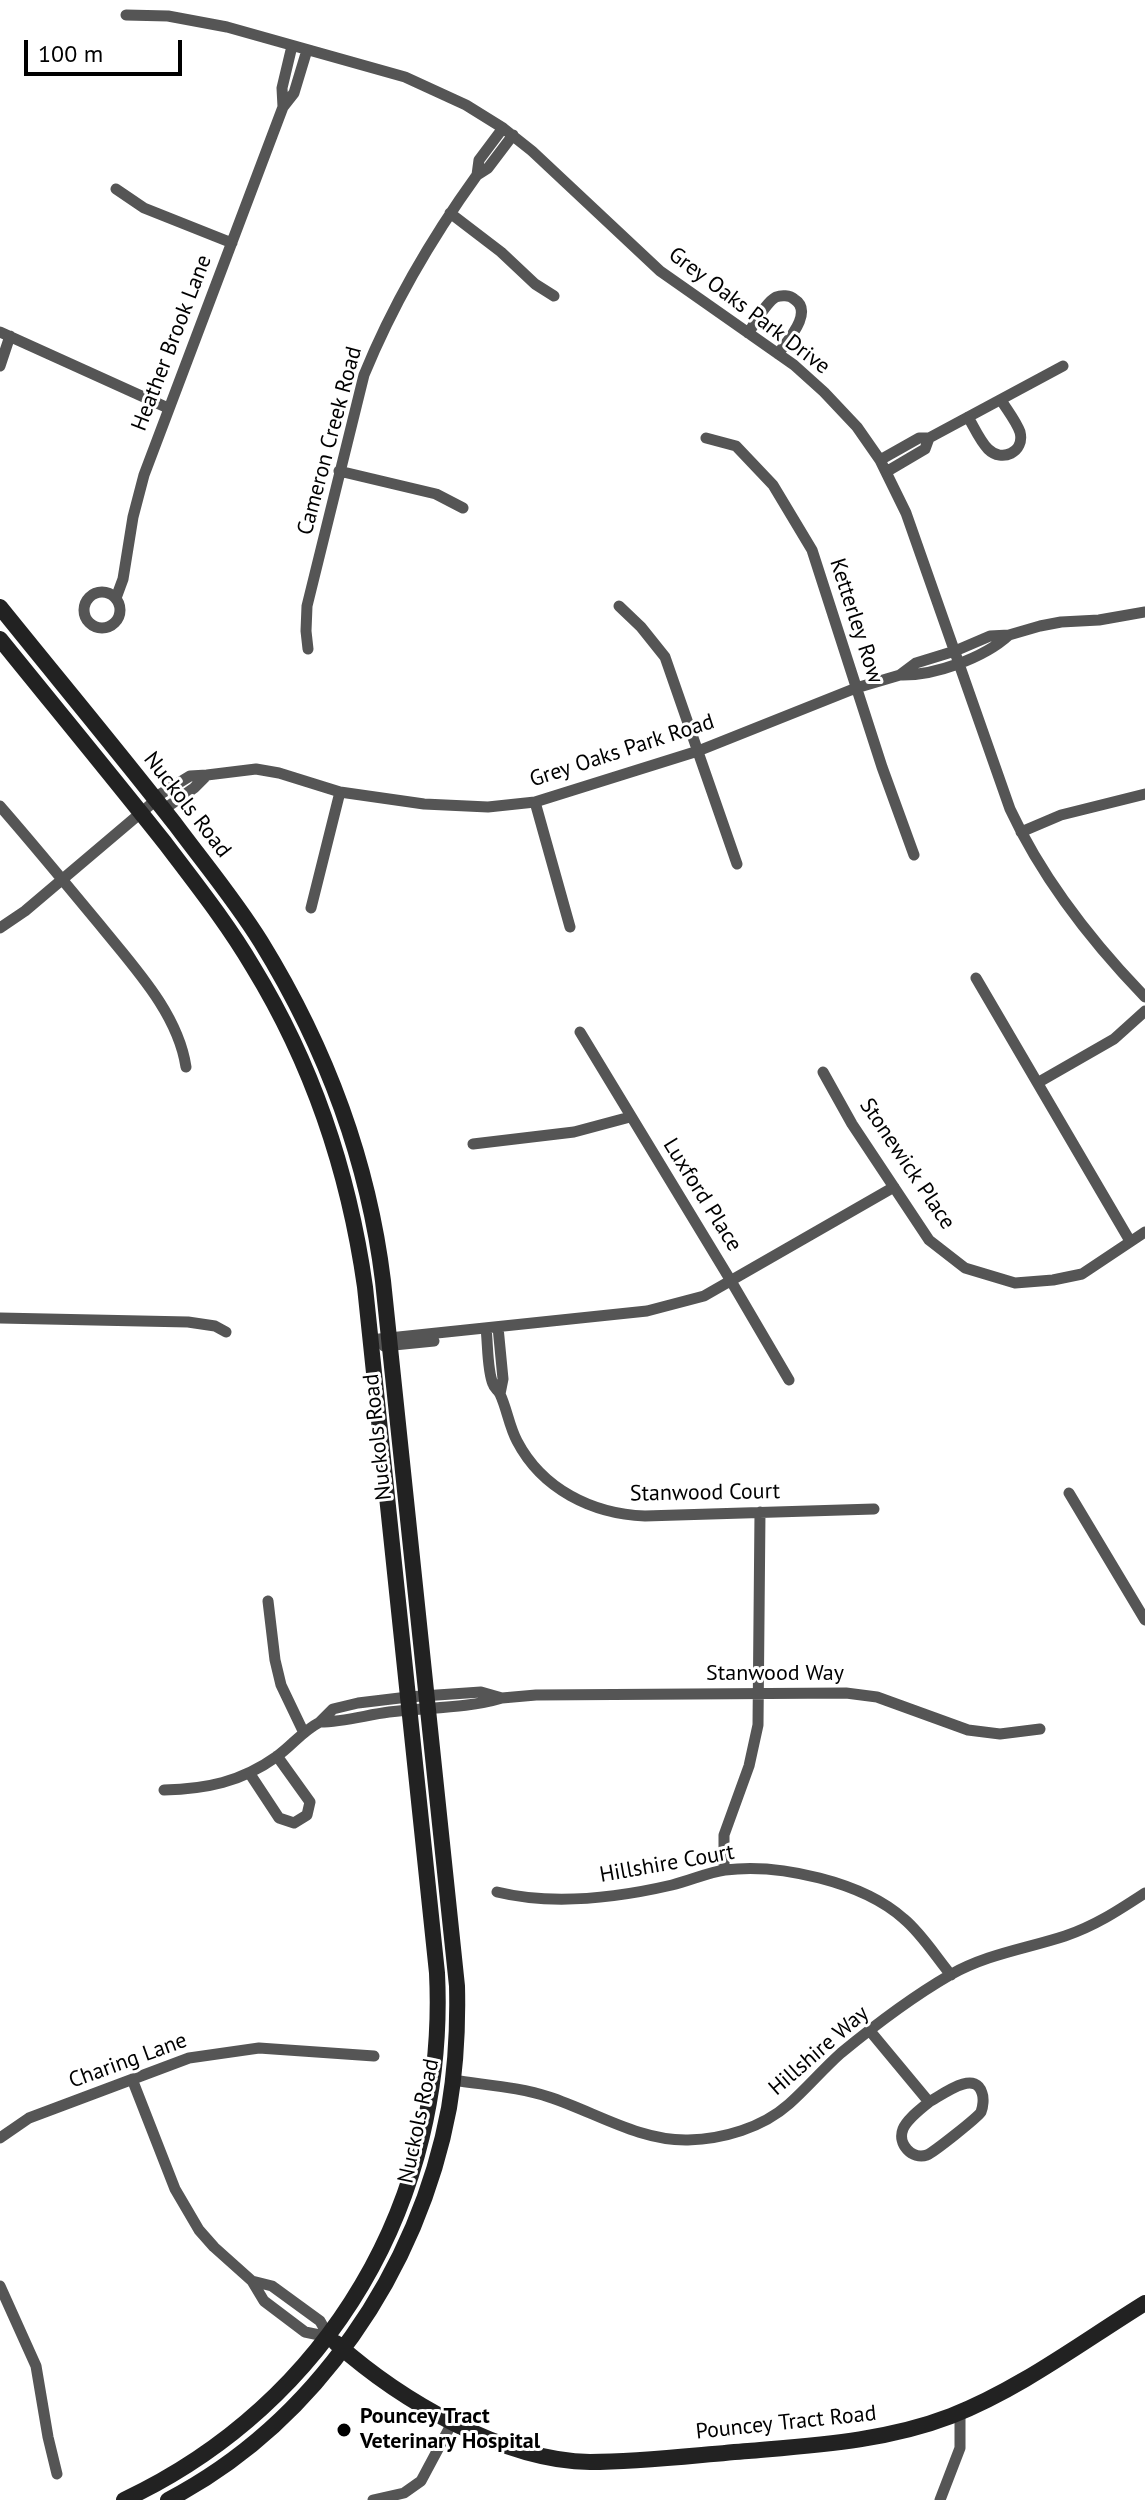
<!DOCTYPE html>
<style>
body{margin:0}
#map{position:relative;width:1145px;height:2500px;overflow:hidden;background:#fff;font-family:"PT Sans",sans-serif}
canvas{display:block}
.scale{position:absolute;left:24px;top:40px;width:158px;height:36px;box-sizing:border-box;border:4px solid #000;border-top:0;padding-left:10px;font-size:24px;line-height:28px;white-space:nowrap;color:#000;-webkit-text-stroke:6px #fff;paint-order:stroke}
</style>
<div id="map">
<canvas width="1145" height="2500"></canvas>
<div class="scale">100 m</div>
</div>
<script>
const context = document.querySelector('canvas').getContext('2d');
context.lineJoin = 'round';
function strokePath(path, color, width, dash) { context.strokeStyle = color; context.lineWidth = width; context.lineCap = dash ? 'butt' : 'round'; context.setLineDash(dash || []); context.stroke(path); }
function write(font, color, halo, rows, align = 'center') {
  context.font = font + ' "PT Sans",sans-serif'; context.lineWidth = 6; context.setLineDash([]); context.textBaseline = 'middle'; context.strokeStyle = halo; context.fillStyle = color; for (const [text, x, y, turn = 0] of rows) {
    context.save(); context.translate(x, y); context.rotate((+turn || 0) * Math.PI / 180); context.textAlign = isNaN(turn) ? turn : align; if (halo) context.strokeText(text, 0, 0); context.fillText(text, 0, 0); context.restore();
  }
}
strokePath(new Path2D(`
 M 126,15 L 168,16 L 227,27 L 405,77 L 466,105 L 503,128 L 532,151 L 660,271 L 794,365 L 824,392 L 857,427 L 880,460 L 906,513 L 1010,809 C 1043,880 1091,941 1145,997
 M 292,46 L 282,88 L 283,107 L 294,93 L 307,50
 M 503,128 L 479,160 L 477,175 L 488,168 L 513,135
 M 116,189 L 144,208 L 232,243
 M 450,213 L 501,252 L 535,284 L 554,296
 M 0,332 L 168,408
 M 748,333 C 756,323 765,303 776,297 C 781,295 790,295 794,299 C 815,312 786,342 778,354
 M 0,366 L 10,336
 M 968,417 C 974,427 980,441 988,449 C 1002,463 1025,452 1020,432 C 1016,421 1007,410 1001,400
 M 706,438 L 736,446 L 773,485 L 812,550 L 882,767 L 914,855
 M 880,460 L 919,438 L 929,438 L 1063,366
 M 339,471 L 436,494 L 463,508
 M 886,472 L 925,449 L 929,438
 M84 610a18 18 0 1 1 36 0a18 18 0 1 1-36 0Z
 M 116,598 L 123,579 L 133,517 L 144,475 L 283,107
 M 619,606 L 641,627 L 665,657 L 737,864
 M 1009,635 C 984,658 934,676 900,675 L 916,663 L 955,651 L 990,636 L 1009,635 L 1040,626 L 1061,622 L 1099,620 L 1145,612
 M 308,649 L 306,631 L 307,606 L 364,375 C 393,304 433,236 477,175
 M 207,775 L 256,769 L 279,773 L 340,792 L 424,804 L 488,807 L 535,802 L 698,751 L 856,688 L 900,675
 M 154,798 L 190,776 L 207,775 L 194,788 L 163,810
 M 535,802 L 570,927
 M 0,806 C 34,845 67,885 100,925 C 133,966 178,1013 186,1067
 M 1021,832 L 1061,815 L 1145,794
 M 311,908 L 340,792
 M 0,928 L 25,911 L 156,800
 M 976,978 L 1130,1241
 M 580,1032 L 731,1281 L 789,1380
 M 823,1072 L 852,1124 L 929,1240 L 965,1268 L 1015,1283 L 1053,1280 L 1082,1274 L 1145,1232
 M 1039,1082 L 1114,1039 L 1145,1011
 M 473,1144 L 574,1132 L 630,1117
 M 0,1318 L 188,1322 L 215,1326 L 226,1332
 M 498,1327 L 503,1379 L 500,1394
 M 486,1328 C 488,1344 487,1370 493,1384 C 494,1388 498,1390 500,1394 C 507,1409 509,1426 517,1441 C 542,1489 592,1514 645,1516 L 874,1509
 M 370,1340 L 647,1311 L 704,1296 L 894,1187
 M 384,1346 L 434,1341
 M 1069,1493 L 1145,1620
 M 268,1601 L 275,1660 L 281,1685 L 303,1731
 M 481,1692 L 502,1698 C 465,1709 427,1707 389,1712 C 366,1715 344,1722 320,1722 L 333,1709 L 358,1703 L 408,1697 Z
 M 502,1698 L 536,1695 L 846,1693 L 877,1697 L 968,1730 L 1000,1734 L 1040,1729
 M 250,1774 L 279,1818 L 294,1823 L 307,1815 L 310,1802 L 277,1756
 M 164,1790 C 206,1789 241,1782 276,1757 C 293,1745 301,1732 320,1722
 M 724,1870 L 724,1835 L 749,1766 L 758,1725 L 760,1512
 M 497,1892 C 554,1906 616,1898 672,1885 C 689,1881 709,1872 725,1870 C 779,1863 863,1882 904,1919 C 922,1934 936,1957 951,1975
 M 870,2031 L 929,2102 C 921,2109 907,2119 903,2129 C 897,2144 912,2160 927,2155 C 934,2152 977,2118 981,2112 C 983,2107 984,2098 982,2093 C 975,2069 942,2095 929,2102
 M 132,2079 L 175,2189 L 199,2230 L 214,2247 L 252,2281 L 264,2301 L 305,2332 L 329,2337
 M 453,2080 C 484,2085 520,2087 549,2097 C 595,2112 639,2141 688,2140 C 723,2139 762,2128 789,2104 C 807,2088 823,2069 841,2053 C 875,2025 912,1997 950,1975 C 987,1954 1025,1949 1065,1936 C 1095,1926 1119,1910 1145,1893
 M 0,2138 L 29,2118 L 189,2058 L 259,2048 L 374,2056
 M 252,2281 L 272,2286 L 320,2321 L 329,2337
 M 0,2286 L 36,2366 L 48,2437 L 57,2474
 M 373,2500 L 404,2493 L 421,2481 L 452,2423
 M 940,2500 L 960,2448 L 960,2412`), '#555', 11);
strokePath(new Path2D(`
 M 0,607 C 58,679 118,751 175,824 C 204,863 235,900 261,942 C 325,1046 368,1159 383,1281 L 457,1986 C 458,2027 456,2067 449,2108 C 419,2270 315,2423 168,2500
 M 0,639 C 55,707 111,775 165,843 C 196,884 227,923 253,967 C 313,1065 349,1174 365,1287 L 437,1973 C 448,2199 330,2403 124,2500
 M 336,2343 C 400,2400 503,2461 590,2462 C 643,2462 696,2455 748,2451 C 817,2445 886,2441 951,2416 C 1020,2389 1082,2342 1145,2303`), '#222', 16);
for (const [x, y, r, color] of [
 [344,2430,8,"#000"]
]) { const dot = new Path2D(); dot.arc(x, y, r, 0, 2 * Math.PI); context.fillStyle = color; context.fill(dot); strokePath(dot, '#fff', 3); }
write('22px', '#000', '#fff', [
 ["Grey Oaks Park Drive",749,311,37],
 ["Heather Brook Lane",172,343,-69],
 ["Cameron Creek Road",330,441,-75],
 ["Ketterley Row",856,621,72],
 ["Grey Oaks Park Road",622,751,-18],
 ["Nuckols Road",187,805,52],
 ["Stonewick Place",907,1164,56],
 ["Luxford Place",702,1195,58],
 ["Nuckols Road",378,1437,-96],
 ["Stanwood Court",705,1493,-1],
 ["Stanwood Way",775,1674],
 ["Hillshire Court",667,1864,-10],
 ["Hillshire Way",819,2051,-41],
 ["Charing Lane",128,2061,-20],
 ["Nuckols Road",419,2121,-78],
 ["Pouncey Tract Road",786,2423,-6]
]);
write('bold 22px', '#000', '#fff', [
 ["Pouncey Tract",360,2417],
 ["Veterinary Hospital",360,2442]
], 'left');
</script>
